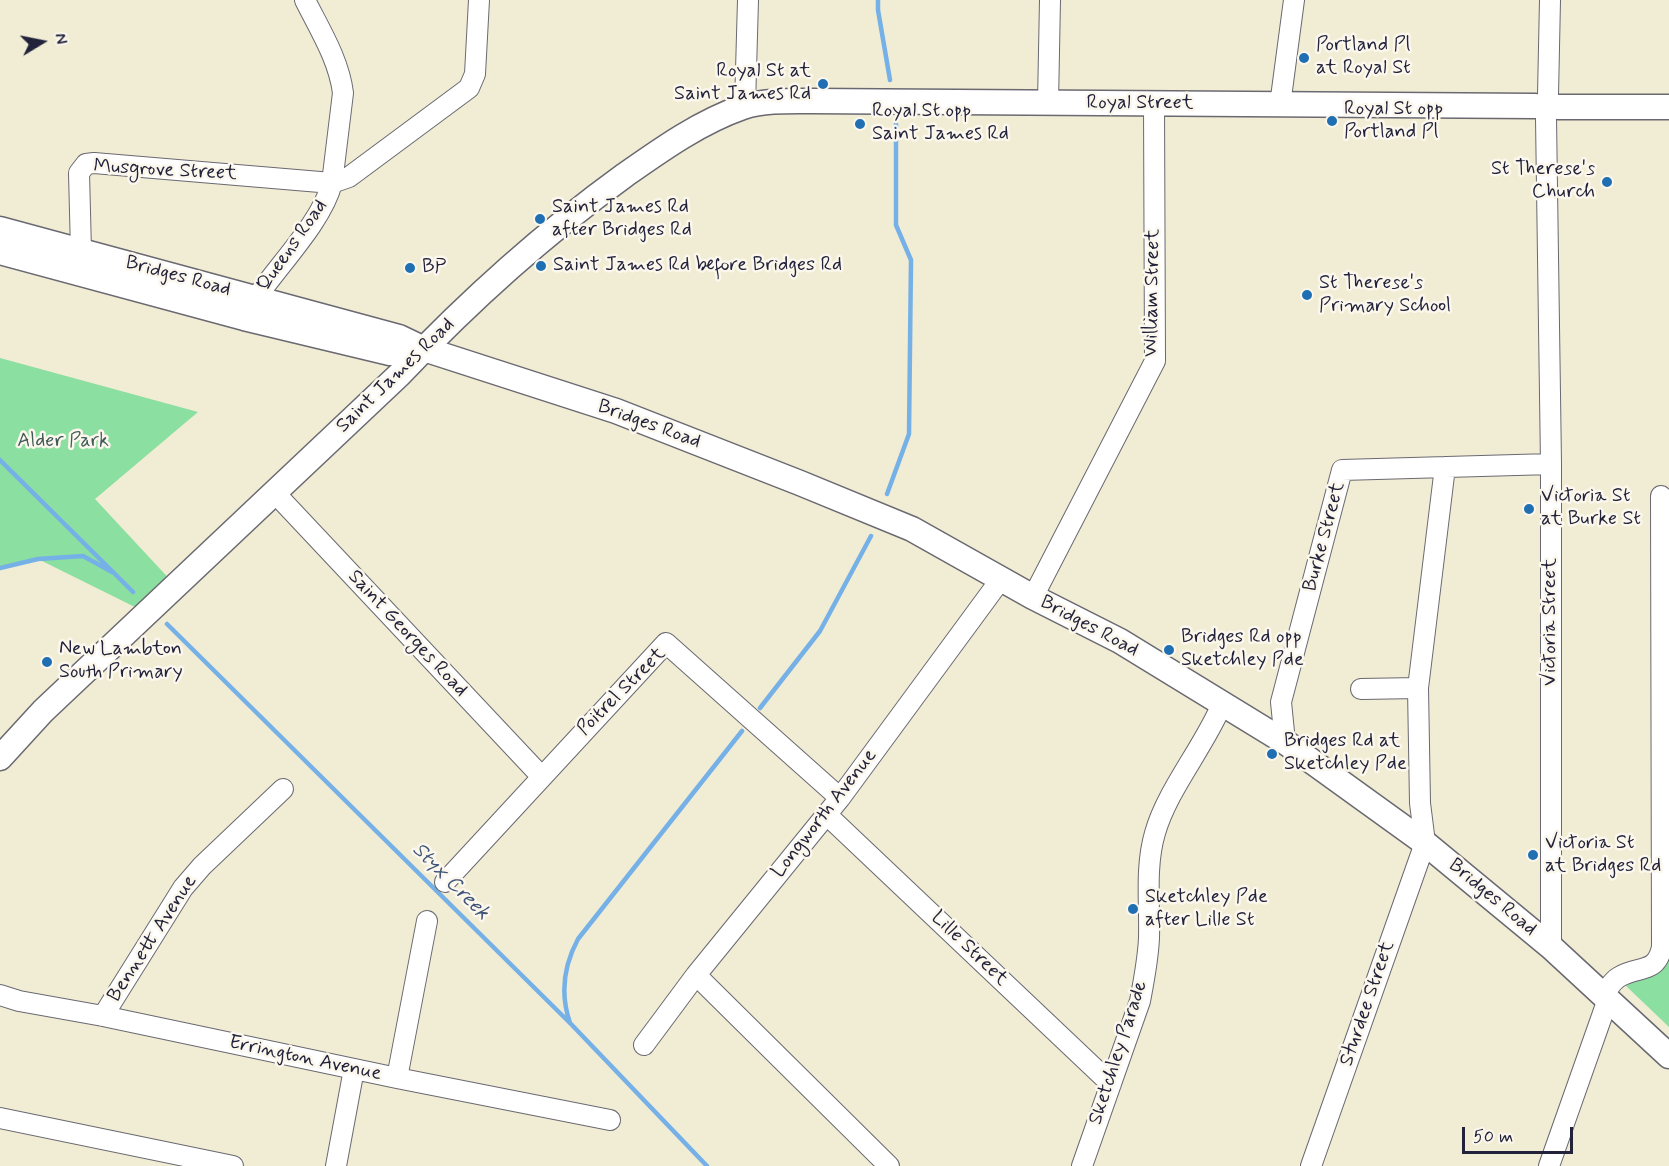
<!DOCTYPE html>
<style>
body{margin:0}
#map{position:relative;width:1669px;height:1166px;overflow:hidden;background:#f1ecd4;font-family:Mynerve,sans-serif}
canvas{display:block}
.north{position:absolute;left:12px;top:12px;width:60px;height:60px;-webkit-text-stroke:4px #fbf7ec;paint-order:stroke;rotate:80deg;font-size:16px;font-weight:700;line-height:24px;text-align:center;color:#22223b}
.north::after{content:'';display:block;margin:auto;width:21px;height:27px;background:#22223b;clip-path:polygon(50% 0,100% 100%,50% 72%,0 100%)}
.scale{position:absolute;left:1462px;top:1127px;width:111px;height:27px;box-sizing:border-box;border:3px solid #22223b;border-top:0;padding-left:8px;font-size:18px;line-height:21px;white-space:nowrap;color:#22223b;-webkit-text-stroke:4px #fbf7ec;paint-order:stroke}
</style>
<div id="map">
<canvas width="1669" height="1166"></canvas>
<div class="north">N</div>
<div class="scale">50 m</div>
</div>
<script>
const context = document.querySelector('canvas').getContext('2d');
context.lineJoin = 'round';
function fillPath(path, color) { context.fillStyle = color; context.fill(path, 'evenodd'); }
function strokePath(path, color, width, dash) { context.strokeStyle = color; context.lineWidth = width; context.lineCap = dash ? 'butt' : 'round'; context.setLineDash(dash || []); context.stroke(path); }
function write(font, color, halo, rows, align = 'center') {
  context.font = font + ' Mynerve,sans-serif'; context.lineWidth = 5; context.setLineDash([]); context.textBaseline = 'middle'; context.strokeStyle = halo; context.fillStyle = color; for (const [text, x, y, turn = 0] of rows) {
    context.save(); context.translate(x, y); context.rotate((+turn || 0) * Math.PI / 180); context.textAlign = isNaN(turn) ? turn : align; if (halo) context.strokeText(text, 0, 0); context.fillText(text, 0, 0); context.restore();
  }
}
fillPath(new Path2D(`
 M 0,358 L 198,412 L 95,499 L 175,585 L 147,613 L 38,559 L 0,568 Z
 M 1665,961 L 1669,961 L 1669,1027 L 1624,984 Z`), '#8adfa1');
strokePath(new Path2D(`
 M 878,0 L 878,10 L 890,80
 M 0,460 L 114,573
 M 887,494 L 909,434 L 911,260 L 896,225 L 896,124
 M 0,568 L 38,559 L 83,556 L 114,573 L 133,592
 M 167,624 L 571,1024 L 707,1166
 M 760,708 L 820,631 L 871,536
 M 570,1023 C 560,994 564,965 578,939 L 742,731`), '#75b1e7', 4.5);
const minor = new Path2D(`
 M 1548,95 L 1550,0
 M 1048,103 L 1050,0
 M 1280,105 L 1294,0
 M 745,106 L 748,0
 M 1546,118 L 1551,464 L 1551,947
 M 81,251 L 79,173 L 86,164 L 94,163 L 332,183 L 349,177 L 469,88 L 475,74 L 479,0
 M 248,310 C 272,271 321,225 332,183 L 343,93 C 339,60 320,30 305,0
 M 274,492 L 541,776
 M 1033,597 L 1155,361 L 1154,104
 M 1361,689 L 1418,688
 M 1285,742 L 1281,702 L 1342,470 L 1551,464
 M 827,815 L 1111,1084
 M 445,882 L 666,643 L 840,798
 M 696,975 L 889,1166
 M 0,995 L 19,1001 L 103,1016 L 397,1078 L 610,1120
 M 1603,995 C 1608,989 1612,981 1619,977 C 1638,965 1656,975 1662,947 L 1661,496
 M 103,1016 L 183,888 L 202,866 L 283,789
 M 644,1045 L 696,975 L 840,798 L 1001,579
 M 397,1078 L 427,921
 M 0,1118 L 233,1166
 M 336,1166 L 354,1069
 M 1082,1166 L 1140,1001 C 1144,980 1148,960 1149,938 C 1150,904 1145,867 1155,833 C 1167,790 1204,747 1222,704
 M 1311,1166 L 1425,843 L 1420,803 L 1418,688 L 1445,467
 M 1549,1166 L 1608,999`);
const major = new Path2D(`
 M 1558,107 L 1669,107
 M 0,229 L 399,337 L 424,349 L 616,411 L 800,483 L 912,529 L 1033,597 L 1120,641 L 1285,742 L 1425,843 L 1551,947 L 1669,1056
 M 0,252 L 244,318 L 390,353 L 424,349
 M 0,758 L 43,711 L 399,375 C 467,303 545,233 625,175 C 662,149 700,122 743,107 C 764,100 790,101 811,101 L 1535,106`);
strokePath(minor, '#6a6971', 22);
strokePath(major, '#6a6971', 27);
strokePath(minor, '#fff', 20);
strokePath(major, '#fff', 24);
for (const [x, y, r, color] of [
 [1304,58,6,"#1f6fb2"],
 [823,84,6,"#1f6fb2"],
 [1332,121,6,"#1f6fb2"],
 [860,124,6,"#1f6fb2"],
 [1607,182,6,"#1f6fb2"],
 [540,219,6,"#1f6fb2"],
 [541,266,6,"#1f6fb2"],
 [410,268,6,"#1f6fb2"],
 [1307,295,6,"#1f6fb2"],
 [1529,509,6,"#1f6fb2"],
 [1169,650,6,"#1f6fb2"],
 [47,662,6,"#1f6fb2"],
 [1272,754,6,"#1f6fb2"],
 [1533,855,6,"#1f6fb2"],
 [1133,909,6,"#1f6fb2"]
]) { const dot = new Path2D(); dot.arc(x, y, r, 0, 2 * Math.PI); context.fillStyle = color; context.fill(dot); strokePath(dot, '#fbf7ec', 2); }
write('20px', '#22223b', '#fbf7ec', [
 ["Portland Pl",1316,46],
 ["at Royal St",1316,69],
 ["Royal St at",811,72,"right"],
 ["Saint James Rd",811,95,"right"],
 ["Royal St opp",1344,110],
 ["Portland Pl",1344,133],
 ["Royal St opp",872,112],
 ["Saint James Rd",872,135],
 ["St Therese's",1595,170,"right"],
 ["Church",1595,193,"right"],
 ["Saint James Rd",552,208],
 ["after Bridges Rd",552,231],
 ["Saint James Rd before Bridges Rd",553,266],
 ["BP",422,268],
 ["St Therese's",1319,284],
 ["Primary School",1319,307],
 ["Victoria St",1541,497],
 ["at Burke St",1541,520],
 ["Bridges Rd opp",1181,638],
 ["Sketchley Pde",1181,661],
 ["New Lambton",59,650],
 ["South Primary",59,673],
 ["Bridges Rd at",1284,742],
 ["Sketchley Pde",1284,765],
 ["Victoria St",1545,844],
 ["at Bridges Rd",1545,867],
 ["Sketchley Pde",1145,898],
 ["after Lille St",1145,921]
], 'left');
write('20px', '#22223b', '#fbf7ec', [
 ["Royal Street",1140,104],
 ["Musgrove Street",165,171,3],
 ["Queens Road",293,246,-55],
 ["Bridges Road",178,277,15],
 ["William Street",1153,293,-89],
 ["Saint James Road",396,376,-44],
 ["Bridges Road",649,425,20],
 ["Burke Street",1325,537,-75],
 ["Victoria Street",1551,622,-90],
 ["Bridges Road",1089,627,28],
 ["Saint Georges Road",407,634,47],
 ["Poitrel Street",622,692,-45],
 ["Longworth Avenue",825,814,-52],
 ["Bridges Road",1492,898,40],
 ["Bennett Avenue",153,939,-57],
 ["Lille Street",969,949,44],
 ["Sturdee Street",1368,1004,-71],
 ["Sketchley Parade",1119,1053,-72],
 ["Errington Avenue",305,1059,12]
]);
write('20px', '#415b5a', '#fbf7ec', [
 ["Alder Park",63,442]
]);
write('italic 21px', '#3f5477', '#fbf7ec', [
 ["Styx Creek",450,882,45]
]);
</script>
